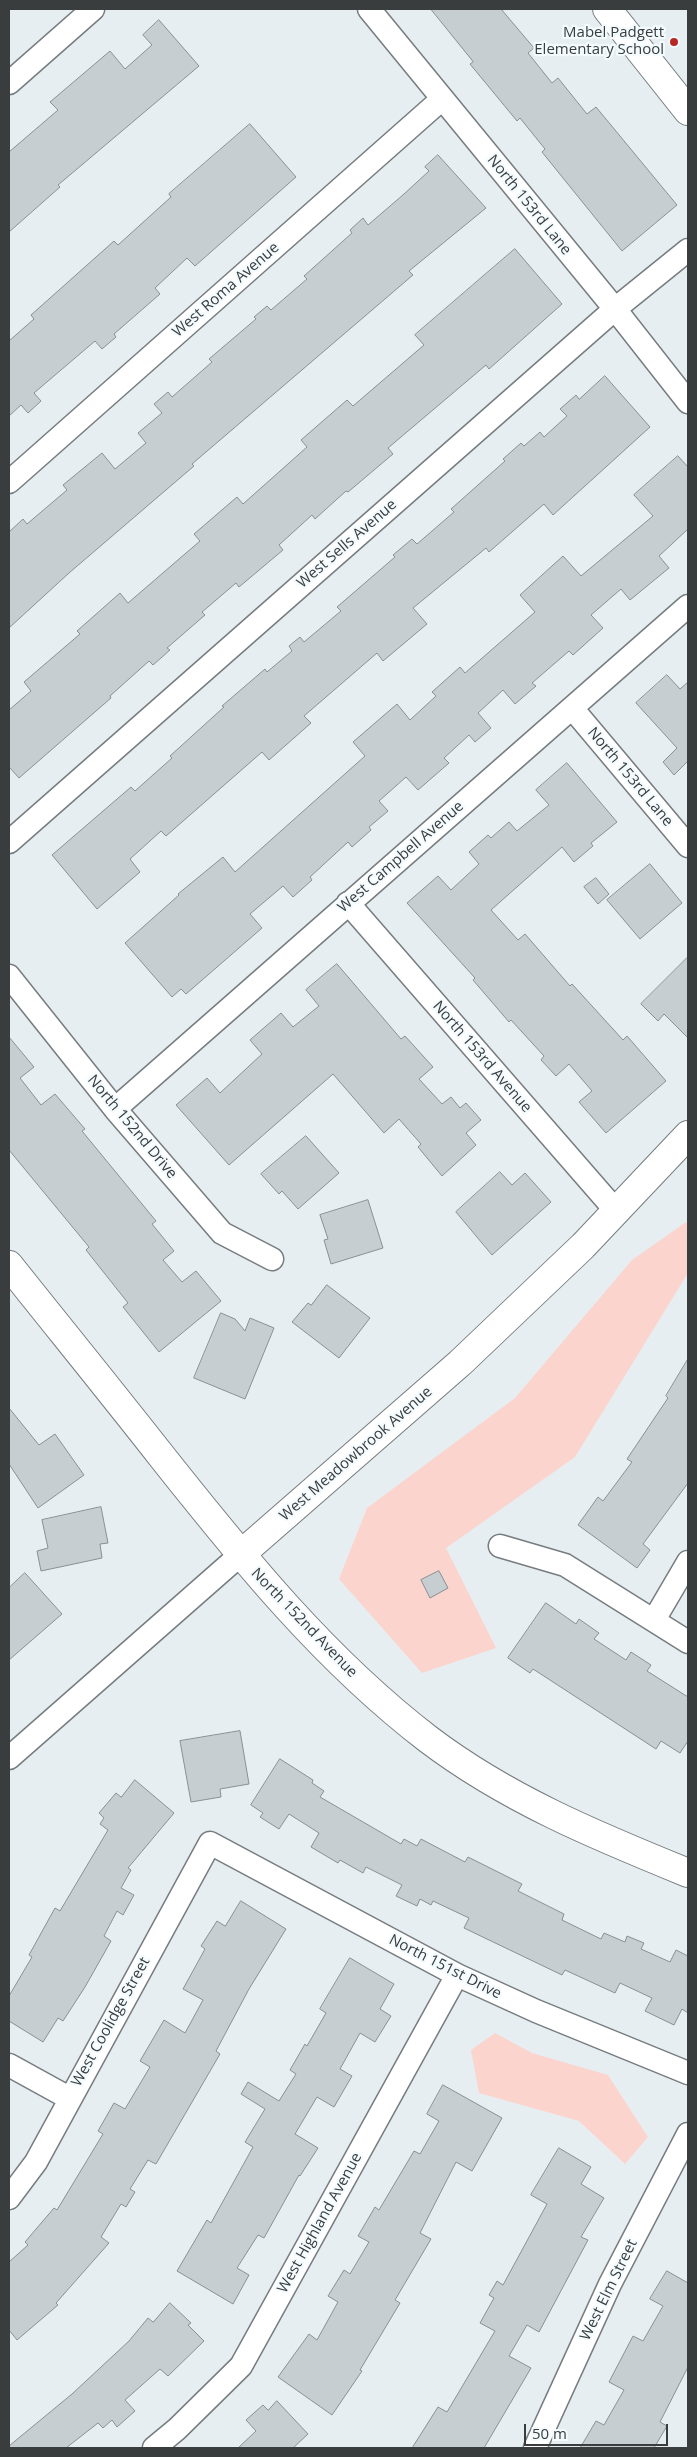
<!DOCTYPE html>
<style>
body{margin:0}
#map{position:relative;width:697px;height:2457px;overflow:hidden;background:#e7eef1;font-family:"Open Sans",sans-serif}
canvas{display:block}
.frame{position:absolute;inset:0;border:10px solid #3a3d3e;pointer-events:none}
.scale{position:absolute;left:524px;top:2424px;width:144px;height:22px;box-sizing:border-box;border:2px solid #3a3d3e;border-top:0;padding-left:6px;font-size:15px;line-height:18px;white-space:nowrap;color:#3a3d3e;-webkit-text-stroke:4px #f4fbfe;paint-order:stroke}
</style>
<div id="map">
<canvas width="697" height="2457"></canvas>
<div class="frame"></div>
<div class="scale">50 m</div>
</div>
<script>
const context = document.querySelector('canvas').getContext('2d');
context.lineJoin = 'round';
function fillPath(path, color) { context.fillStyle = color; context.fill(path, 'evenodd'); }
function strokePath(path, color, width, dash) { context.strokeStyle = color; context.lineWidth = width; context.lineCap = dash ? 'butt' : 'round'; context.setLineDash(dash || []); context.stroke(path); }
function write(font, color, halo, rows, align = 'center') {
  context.font = font + ' "Open Sans",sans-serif'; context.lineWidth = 4.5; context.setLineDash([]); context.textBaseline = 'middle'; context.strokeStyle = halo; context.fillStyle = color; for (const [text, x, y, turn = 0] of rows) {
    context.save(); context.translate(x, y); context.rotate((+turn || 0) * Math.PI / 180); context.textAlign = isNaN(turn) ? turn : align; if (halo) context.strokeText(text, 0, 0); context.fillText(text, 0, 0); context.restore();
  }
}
fillPath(new Path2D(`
 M 686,1222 L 688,1226 L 688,1273 L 575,1457 L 446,1548 L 496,1648 L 422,1673 L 339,1579 L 367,1508 L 515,1398 L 632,1260 Z
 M 495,2033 L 532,2053 L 608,2075 L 648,2137 L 625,2164 L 579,2121 L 479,2093 L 471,2050 Z`), '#fbd4ce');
const building = new Path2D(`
 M 431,9 L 501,9 L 534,48 L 528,53 L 552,83 L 558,78 L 587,114 L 596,107 L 677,205 L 622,251 L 542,152 L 545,149 L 520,118 L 517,121 L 470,64 L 473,62 Z
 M 159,20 L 199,66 L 58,185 L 60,187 L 9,232 L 9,152 L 58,110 L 50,102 L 110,51 L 125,69 L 152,45 L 143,35 Z
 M 250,124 L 296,177 L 195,266 L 187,258 L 155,288 L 160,294 L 114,334 L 116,337 L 102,349 L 95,341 L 34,393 L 41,401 L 28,413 L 21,405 L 9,416 L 9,341 L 34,319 L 31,315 L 114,241 L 118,245 L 171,197 L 169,194 Z
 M 438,155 L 486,208 L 409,271 L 413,275 L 192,464 L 194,466 L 69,573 L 9,628 L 9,532 L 23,519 L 27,524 L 67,490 L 63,485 L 102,453 L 115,469 L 146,443 L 138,433 L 162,413 L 154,404 L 168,392 L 172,397 L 212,362 L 209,359 L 256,319 L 254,317 L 267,306 L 271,310 L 307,279 L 304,276 L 352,233 L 350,230 L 363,218 L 368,225 L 404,194 L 429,171 L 425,167 Z
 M 515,249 L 562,304 L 489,369 L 486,365 L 388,448 L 393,454 L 348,492 L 346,491 L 315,519 L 312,515 L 279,545 L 283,550 L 239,587 L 236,583 L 202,612 L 205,615 L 167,648 L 170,650 L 153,665 L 149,661 L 110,696 L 111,698 L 19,778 L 9,767 L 9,710 L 31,691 L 24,682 L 80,634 L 77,631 L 120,593 L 128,603 L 200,541 L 194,534 L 237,497 L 243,504 L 307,447 L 301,440 L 347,400 L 353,406 L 424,345 L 415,335 Z
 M 605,376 L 650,427 L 553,515 L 544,504 L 489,552 L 486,548 L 413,608 L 427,624 L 383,661 L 377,653 L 304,716 L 311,723 L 269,760 L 262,752 L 166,836 L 161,831 L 130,859 L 140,872 L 97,909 L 52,855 L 131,787 L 135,791 L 172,758 L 170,756 L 224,707 L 222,706 L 265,669 L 267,672 L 292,651 L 289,646 L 300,637 L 304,642 L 341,611 L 337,607 L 395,557 L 393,555 L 412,539 L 417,544 L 454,512 L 451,509 L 505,461 L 503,459 L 521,443 L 524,446 L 540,432 L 544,437 L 567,416 L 560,409 L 576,395 L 579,399 Z
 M 678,456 L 688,467 L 688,529 L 659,556 L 669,568 L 630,600 L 621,589 L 591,615 L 603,628 L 573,655 L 569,651 L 532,683 L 536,686 L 515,704 L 503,690 L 478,713 L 491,728 L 475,742 L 469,735 L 444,758 L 449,763 L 418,790 L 406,777 L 379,801 L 388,811 L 369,827 L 371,830 L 352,847 L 348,842 L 310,877 L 312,880 L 293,897 L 283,886 L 250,914 L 262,928 L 186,994 L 181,989 L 172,997 L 125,943 L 179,895 L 178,894 L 223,857 L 235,872 L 365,756 L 353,742 L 397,704 L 410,720 L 436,696 L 432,692 L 460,667 L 465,673 L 535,612 L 520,595 L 563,556 L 581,576 L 653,516 L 634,495 Z
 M 667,675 L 680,689 L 688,682 L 688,761 L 674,775 L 663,762 L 677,748 L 636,703 Z
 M 567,763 L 617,822 L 591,843 L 593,846 L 574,862 L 562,847 L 491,910 L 518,940 L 525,934 L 570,986 L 572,984 L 623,1040 L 627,1036 L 666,1081 L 606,1133 L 579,1102 L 592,1091 L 569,1064 L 556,1076 L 541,1060 L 544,1056 L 511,1020 L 509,1022 L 473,980 L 475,978 L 407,903 L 438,876 L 451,890 L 479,864 L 469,852 L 488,835 L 491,838 L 509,822 L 517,831 L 549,805 L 536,790 Z
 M 650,864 L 682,903 L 640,939 L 607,900 Z
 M 596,878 L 609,894 L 598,904 L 584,887 Z
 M 688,957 L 688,1038 L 664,1014 L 658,1021 L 641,1004 Z
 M 337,964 L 401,1039 L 405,1036 L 433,1067 L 419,1079 L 442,1104 L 451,1097 L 460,1108 L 466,1103 L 481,1120 L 466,1133 L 476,1145 L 442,1176 L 418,1147 L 421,1144 L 399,1119 L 384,1133 L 333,1074 L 229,1165 L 176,1105 L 207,1078 L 220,1093 L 262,1054 L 250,1040 L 281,1013 L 293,1027 L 319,1006 L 306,990 Z
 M 9,1037 L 34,1067 L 20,1078 L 41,1105 L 55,1094 L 85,1129 L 82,1131 L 156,1221 L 152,1224 L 174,1251 L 163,1260 L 182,1282 L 196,1271 L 221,1301 L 159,1352 L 123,1307 L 128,1303 L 86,1250 L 89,1247 L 9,1150 Z
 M 306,1136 L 339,1173 L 298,1209 L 282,1191 L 279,1194 L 261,1174 Z
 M 500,1172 L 512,1185 L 525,1173 L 551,1202 L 492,1255 L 456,1212 Z
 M 368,1200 L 383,1248 L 331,1264 L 324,1240 L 328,1239 L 320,1215 Z
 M 327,1285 L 370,1318 L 339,1358 L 292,1322 L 308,1303 L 311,1305 Z
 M 221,1313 L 235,1319 L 245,1331 L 250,1318 L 274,1328 L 245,1399 L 194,1378 Z
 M 688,1359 L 688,1483 L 643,1544 L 650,1550 L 637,1568 L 578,1525 L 598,1497 L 603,1501 L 632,1462 L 627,1459 L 668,1398 L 666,1396 Z
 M 9,1408 L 39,1445 L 55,1434 L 84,1475 L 38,1508 L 9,1464 Z
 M 101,1507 L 108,1543 L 100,1544 L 102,1558 L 41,1571 L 37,1551 L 48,1548 L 42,1520 Z
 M 439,1571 L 448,1588 L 430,1598 L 421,1580 Z
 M 25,1573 L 62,1614 L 9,1660 L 9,1588 Z
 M 546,1603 L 576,1624 L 579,1619 L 599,1633 L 594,1639 L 626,1660 L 631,1652 L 651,1665 L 647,1671 L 688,1697 L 688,1741 L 680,1753 L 661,1741 L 656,1749 L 533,1669 L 530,1673 L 508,1658 Z
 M 240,1731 L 249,1784 L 220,1789 L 221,1797 L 191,1802 L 180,1741 Z
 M 280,1759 L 313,1780 L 312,1783 L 324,1791 L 320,1797 L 401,1844 L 404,1839 L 417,1846 L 421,1839 L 465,1862 L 468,1857 L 522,1884 L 518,1891 L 564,1914 L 562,1920 L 601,1939 L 604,1933 L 625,1942 L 627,1936 L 644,1943 L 641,1949 L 670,1962 L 676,1950 L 688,1956 L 688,2013 L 682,2009 L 674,2025 L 645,2011 L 652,1998 L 620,1983 L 615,1993 L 565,1970 L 562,1975 L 464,1928 L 469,1918 L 433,1901 L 431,1905 L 420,1899 L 417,1906 L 396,1896 L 402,1885 L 366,1867 L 363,1873 L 340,1860 L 338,1863 L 311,1847 L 319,1833 L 289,1814 L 279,1829 L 260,1817 L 263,1813 L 251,1805 Z
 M 135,1780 L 174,1813 L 128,1868 L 131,1870 L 121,1888 L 134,1895 L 123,1915 L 117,1911 L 104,1936 L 111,1941 L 85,1987 L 63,2021 L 58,2018 L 43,2042 L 9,2021 L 9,1996 L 32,1957 L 29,1955 L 55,1908 L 60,1911 L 108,1830 L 100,1824 L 104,1818 L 99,1813 L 116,1793 L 121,1797 Z
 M 241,1901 L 286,1929 L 249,1989 L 216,2051 L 220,2054 L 156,2164 L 148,2160 L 130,2189 L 135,2192 L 126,2207 L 121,2204 L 101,2237 L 109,2243 L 56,2303 L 58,2305 L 17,2340 L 9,2330 L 9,2262 L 28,2245 L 25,2242 L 54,2208 L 57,2210 L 103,2134 L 98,2131 L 114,2103 L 125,2109 L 150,2067 L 140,2061 L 164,2020 L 185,2033 L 203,2000 L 183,1989 L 205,1949 L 201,1946 L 217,1921 L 225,1926 Z
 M 350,1958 L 394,1984 L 380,2009 L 391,2016 L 375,2042 L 360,2033 L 340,2069 L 352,2076 L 334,2107 L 317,2097 L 295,2134 L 318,2148 L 300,2176 L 299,2175 L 264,2238 L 258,2235 L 237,2268 L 249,2275 L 233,2304 L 177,2271 L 207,2220 L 211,2223 L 253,2147 L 245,2142 L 265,2109 L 241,2094 L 248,2082 L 279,2101 L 296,2074 L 290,2070 L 305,2044 L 307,2046 L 326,2013 L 320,2009 Z
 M 443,2085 L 502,2118 L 472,2171 L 456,2162 L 420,2233 L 431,2239 L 395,2300 L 400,2303 L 360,2370 L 362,2371 L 332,2415 L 278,2377 L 309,2334 L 317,2340 L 338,2302 L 328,2296 L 344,2270 L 350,2274 L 369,2242 L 358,2236 L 375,2207 L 379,2210 L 414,2151 L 420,2154 L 439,2121 L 427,2114 Z
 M 559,2148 L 591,2167 L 581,2184 L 604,2198 L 581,2237 L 588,2240 L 539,2332 L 527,2325 L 509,2356 L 531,2368 L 484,2448 L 412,2448 L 438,2407 L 447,2412 L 495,2331 L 480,2323 L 494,2298 L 489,2295 L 497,2281 L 503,2285 L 547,2204 L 531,2195 Z
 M 667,2271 L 688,2283 L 688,2367 L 660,2422 L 667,2426 L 654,2448 L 580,2448 L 596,2421 L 604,2425 L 624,2390 L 609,2382 L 633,2336 L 643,2341 L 663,2306 L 650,2299 Z
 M 170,2303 L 191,2323 L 188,2325 L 204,2341 L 168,2376 L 160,2369 L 125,2400 L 135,2411 L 117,2427 L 112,2420 L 103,2428 L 98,2423 L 66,2448 L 9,2448 L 9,2446 L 72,2394 L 129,2341 L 148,2318 L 153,2322 Z
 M 277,2401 L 308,2434 L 293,2448 L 238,2448 L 256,2431 L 246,2420 L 263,2405 L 268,2410 Z`);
fillPath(building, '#c7ced1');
strokePath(building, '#898f92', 1);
const street = new Path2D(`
 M 369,9 L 615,309 L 688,402
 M 9,83 L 93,9
 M 9,482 L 442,99
 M 572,708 L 688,846
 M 9,842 L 615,309 L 688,250
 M 348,903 L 617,1212
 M 9,976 L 115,1109 L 222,1233 L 272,1259
 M 115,1109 L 688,606
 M 500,1546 L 565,1565 L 688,1642
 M 654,1620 L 688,1562
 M 9,1758 L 240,1555
 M 9,2065 L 69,2098
 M 9,2198 L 36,2162 L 210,1843 L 457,1975 L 536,2011 L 688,2073
 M 154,2448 L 177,2429 L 241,2366 L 457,1975
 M 535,2448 L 610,2284 L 688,2134`);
const secondary = new Path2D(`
 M 607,9 L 688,111
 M 9,1265 C 60,1329 112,1393 163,1458 C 243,1559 325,1660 428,1739 C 507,1799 597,1836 688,1873
 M 240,1555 L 460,1363 L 583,1246 L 688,1135`);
strokePath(street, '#767c7f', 25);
strokePath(secondary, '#767c7f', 30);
strokePath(street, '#fff', 22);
strokePath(secondary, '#fff', 28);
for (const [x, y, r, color] of [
 [674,42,5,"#b72723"]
]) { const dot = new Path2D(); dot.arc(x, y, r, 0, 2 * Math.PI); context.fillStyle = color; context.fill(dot); strokePath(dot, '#f4fbfe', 2); }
write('15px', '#3a3d3e', '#f4fbfe', [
 ["Mabel Padgett",664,33],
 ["Elementary School",664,50]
], 'right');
write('15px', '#3a3d3e', '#f4fbfe', [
 ["North 153rd Lane",529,205,51],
 ["West Roma Avenue",226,290,-41],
 ["West Sells Avenue",347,544,-41],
 ["North 153rd Lane",630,777,50],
 ["West Campbell Avenue",401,857,-41],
 ["North 153rd Avenue",482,1057,49],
 ["North 152nd Drive",132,1127,50],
 ["West Meadowbrook Avenue",356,1454,-41],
 ["North 152nd Avenue",304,1623,46],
 ["North 151st Drive",445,1967,27],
 ["West Coolidge Street",111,2022,-61],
 ["West Highland Avenue",320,2223,-61],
 ["West Elm Street",609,2290,-64]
]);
</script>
